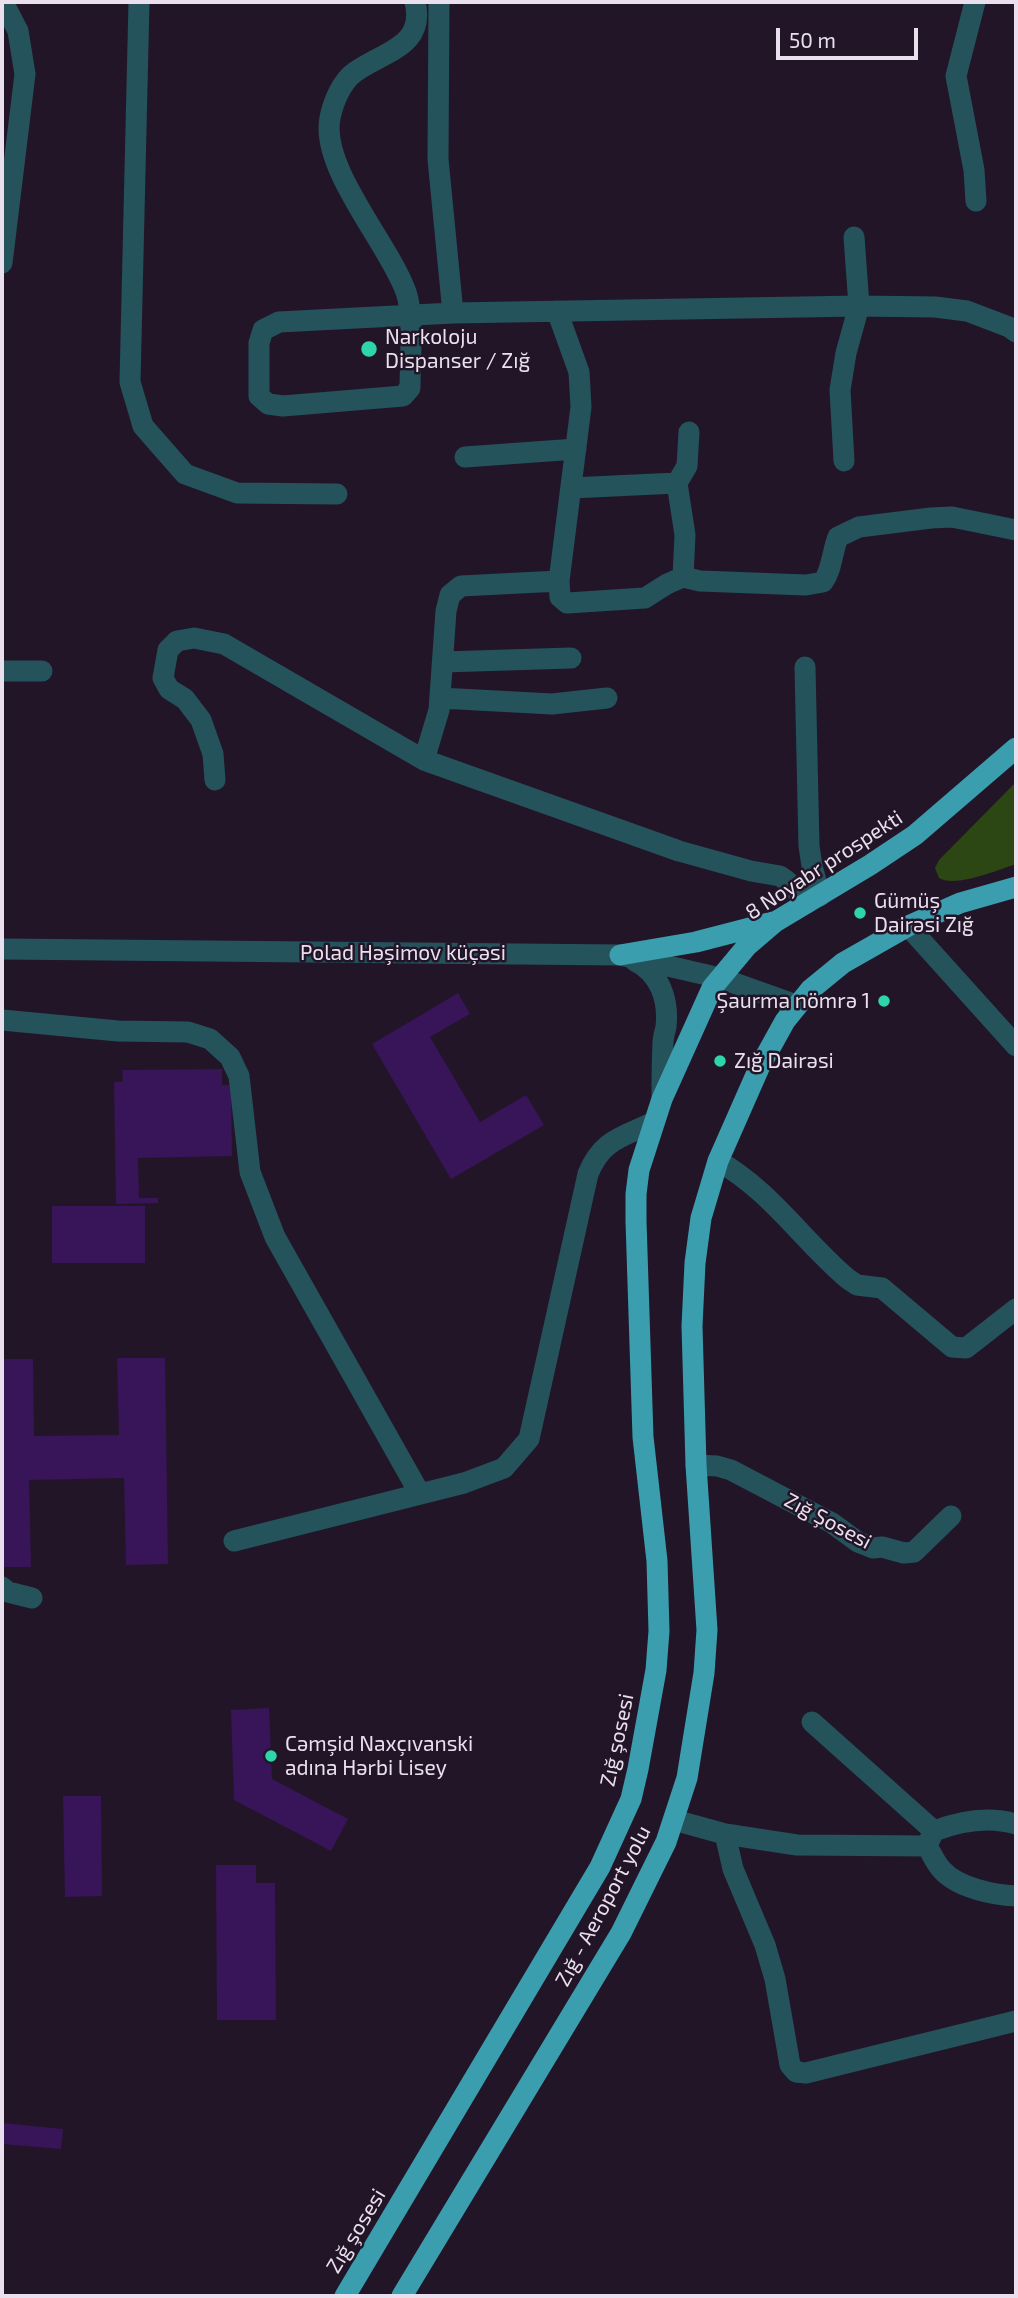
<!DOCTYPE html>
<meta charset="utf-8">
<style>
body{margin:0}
#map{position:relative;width:1018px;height:2298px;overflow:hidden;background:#231528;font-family:"Exo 2",sans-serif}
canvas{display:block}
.frame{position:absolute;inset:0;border:4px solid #eae0ed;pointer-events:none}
.scale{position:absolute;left:776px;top:28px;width:142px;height:32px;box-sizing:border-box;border:4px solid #eae0ed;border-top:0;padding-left:9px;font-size:21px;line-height:24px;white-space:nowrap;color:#eae0ed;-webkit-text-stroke:5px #231528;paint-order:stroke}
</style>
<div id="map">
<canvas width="1018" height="2298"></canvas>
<div class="frame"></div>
<div class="scale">50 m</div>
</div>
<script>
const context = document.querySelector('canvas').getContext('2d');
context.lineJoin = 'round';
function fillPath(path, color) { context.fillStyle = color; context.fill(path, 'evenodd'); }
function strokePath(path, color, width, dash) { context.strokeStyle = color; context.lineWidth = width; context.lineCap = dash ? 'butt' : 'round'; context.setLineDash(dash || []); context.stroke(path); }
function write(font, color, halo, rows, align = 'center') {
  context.font = font + ' "Exo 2",sans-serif'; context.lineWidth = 5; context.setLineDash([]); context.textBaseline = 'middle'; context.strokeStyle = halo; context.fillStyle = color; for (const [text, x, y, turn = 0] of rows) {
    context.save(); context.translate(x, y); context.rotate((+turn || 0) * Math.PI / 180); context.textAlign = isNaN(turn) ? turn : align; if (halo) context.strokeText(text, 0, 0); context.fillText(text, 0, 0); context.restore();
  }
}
fillPath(new Path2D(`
 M 1016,782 L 1016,864 C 998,870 955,888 939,878 L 935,868 L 939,860 Z`), '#2c4713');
fillPath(new Path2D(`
 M 458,993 L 470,1014 L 430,1037 L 480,1122 L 526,1095 L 544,1125 L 451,1179 L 372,1044 Z
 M 222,1069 L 222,1085 L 231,1085 L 232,1156 L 138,1158 L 139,1198 L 158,1198 L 158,1203 L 116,1204 L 114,1082 L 123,1081 L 122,1070 Z
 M 52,1206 L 145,1206 L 145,1263 L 52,1263 Z
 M 117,1358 L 165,1358 L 168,1564 L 126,1565 L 124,1478 L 29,1480 L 31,1567 L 2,1567 L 2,1359 L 33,1359 L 34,1436 L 119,1435 Z
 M 269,1708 L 272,1779 L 348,1819 L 331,1851 L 234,1800 L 231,1710 Z
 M 63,1796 L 101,1796 L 102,1896 L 65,1897 Z
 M 216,1865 L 256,1865 L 256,1883 L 275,1883 L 276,2020 L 217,2020 Z
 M 2,2123 L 63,2129 L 61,2149 L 2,2144 Z`), '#381458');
strokePath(new Path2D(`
 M 139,2 L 130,382 L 143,426 L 185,474 L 237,493 L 337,494
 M 415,2 C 426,47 382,52 355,72 C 342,81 333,102 330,118 C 320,168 389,244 406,292 C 414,314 410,363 410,388 L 403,396 L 283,406 L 268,404 L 259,396 L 259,343 L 263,330 L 279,322 L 453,313
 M 439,2 L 438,159 L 453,313 L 859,306 L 935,307 L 967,311 L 1009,327 L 1016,332
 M 975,2 L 956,76 L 974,170 L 976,201
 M 2,263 L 25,74 L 18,31 L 3,2
 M 557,311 L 579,372 L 581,407 L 559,581 L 560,597 L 567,603 L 645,598 L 667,584 L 683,577 L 700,581 L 806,585 L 823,582 C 832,570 832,552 838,537 L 859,527 L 931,518 L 952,517 L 1016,530
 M 465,457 L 576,449
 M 844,461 L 840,390 L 846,353 L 859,306 L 854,237
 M 571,488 L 677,483
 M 683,577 L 685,535 L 677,483 L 687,466 L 689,432
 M 443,662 L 571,658
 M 805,667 L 809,846 L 812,866 L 820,896
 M 2,671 L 42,671
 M 440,698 L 552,704 L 607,698
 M 424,760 L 439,710 L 446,611 L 450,595 L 461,586 L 559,581
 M 215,780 L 213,754 L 201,720 L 185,699 L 169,689 L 163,678 L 168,650 L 177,641 L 194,638 L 224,644 L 424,760 L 679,851 L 751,871 L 780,876 L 787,881 L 807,903
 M 908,926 L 1016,1046
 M 2,949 L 620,955 L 720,978 L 796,1005
 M 635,961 C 660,973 669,1000 666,1027 C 665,1032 663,1037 663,1043 C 662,1062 662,1080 662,1099
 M 2,1020 L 118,1031 L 188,1032 L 210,1039 L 230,1057 L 239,1076 L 250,1172 L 275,1237 L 420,1494
 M 718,1161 C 770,1190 803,1241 848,1279 L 857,1285 L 882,1288 L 952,1347 L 966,1348 L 1016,1309
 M 696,1465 L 717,1466 L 731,1470 L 832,1523 L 858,1542 L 873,1548 L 882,1547 L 904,1553 L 914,1552 L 951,1516
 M 234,1541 L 464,1483 L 504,1468 L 529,1439 L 588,1174 C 602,1139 623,1137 654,1122
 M 2,1587 L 8,1592 L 32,1598
 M 812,1722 L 934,1831
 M 674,1820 L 725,1834 L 733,1869 L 765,1945 L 775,1979 L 790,2065 L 796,2072 L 806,2073 L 1016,2021
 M 725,1834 L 797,1845 L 927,1846
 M 929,1841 L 934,1831 C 960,1821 989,1816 1016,1824
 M 927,1846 C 932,1854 936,1864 942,1870 C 958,1888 994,1895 1016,1896`), '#25535c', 21);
strokePath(new Path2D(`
 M 620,955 L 696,942 L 773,922
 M 345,2296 L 600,1867 L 631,1799 L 638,1769 L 656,1670 L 659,1631 L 657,1561 L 643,1437 L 636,1221 L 636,1194 L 639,1170 L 662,1099 L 712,988 L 747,946 L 775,922 L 870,865 L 915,835 L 1016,748
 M 402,2296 L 621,1933 L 666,1842 L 687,1778 L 704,1673 L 707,1630 L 696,1465 L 692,1326 L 695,1263 L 701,1218 L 718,1161 L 759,1068 L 785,1021 L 810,990 L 843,963 L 908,926 L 960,903 L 1016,887`), '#3b9eae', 21);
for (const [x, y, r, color] of [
 [369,349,9,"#2ed4aa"],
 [860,913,7,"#2ed4aa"],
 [884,1001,7,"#2ed4aa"],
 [720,1061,7,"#2ed4aa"],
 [271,1756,7,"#2ed4aa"]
]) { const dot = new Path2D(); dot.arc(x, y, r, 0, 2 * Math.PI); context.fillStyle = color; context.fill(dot); strokePath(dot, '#231528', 2.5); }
write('21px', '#eae0ed', '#231528', [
 ["Narkoloju",385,337],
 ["Dispanser / Zığ",385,361],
 ["Gümüş",874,901],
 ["Dairəsi Zığ",874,925],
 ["Şaurma nömrә 1",870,1001,"right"],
 ["Zığ Dairəsi",734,1061],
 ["Cəmşid Naxçıvanski",285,1744],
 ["adına Hərbi Lisey",285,1768]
], 'left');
write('21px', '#eae0ed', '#231528', [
 ["8 Noyabr prospekti",824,865,-33],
 ["Polad Həşimov küçəsi",403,953],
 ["Zığ Şosesi",828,1521,28],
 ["Zığ şosesi",617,1740,-78],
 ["Zığ - Aeroport yolu",603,1906,-62],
 ["Zığ şosesi",356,2231,-59]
]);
</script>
